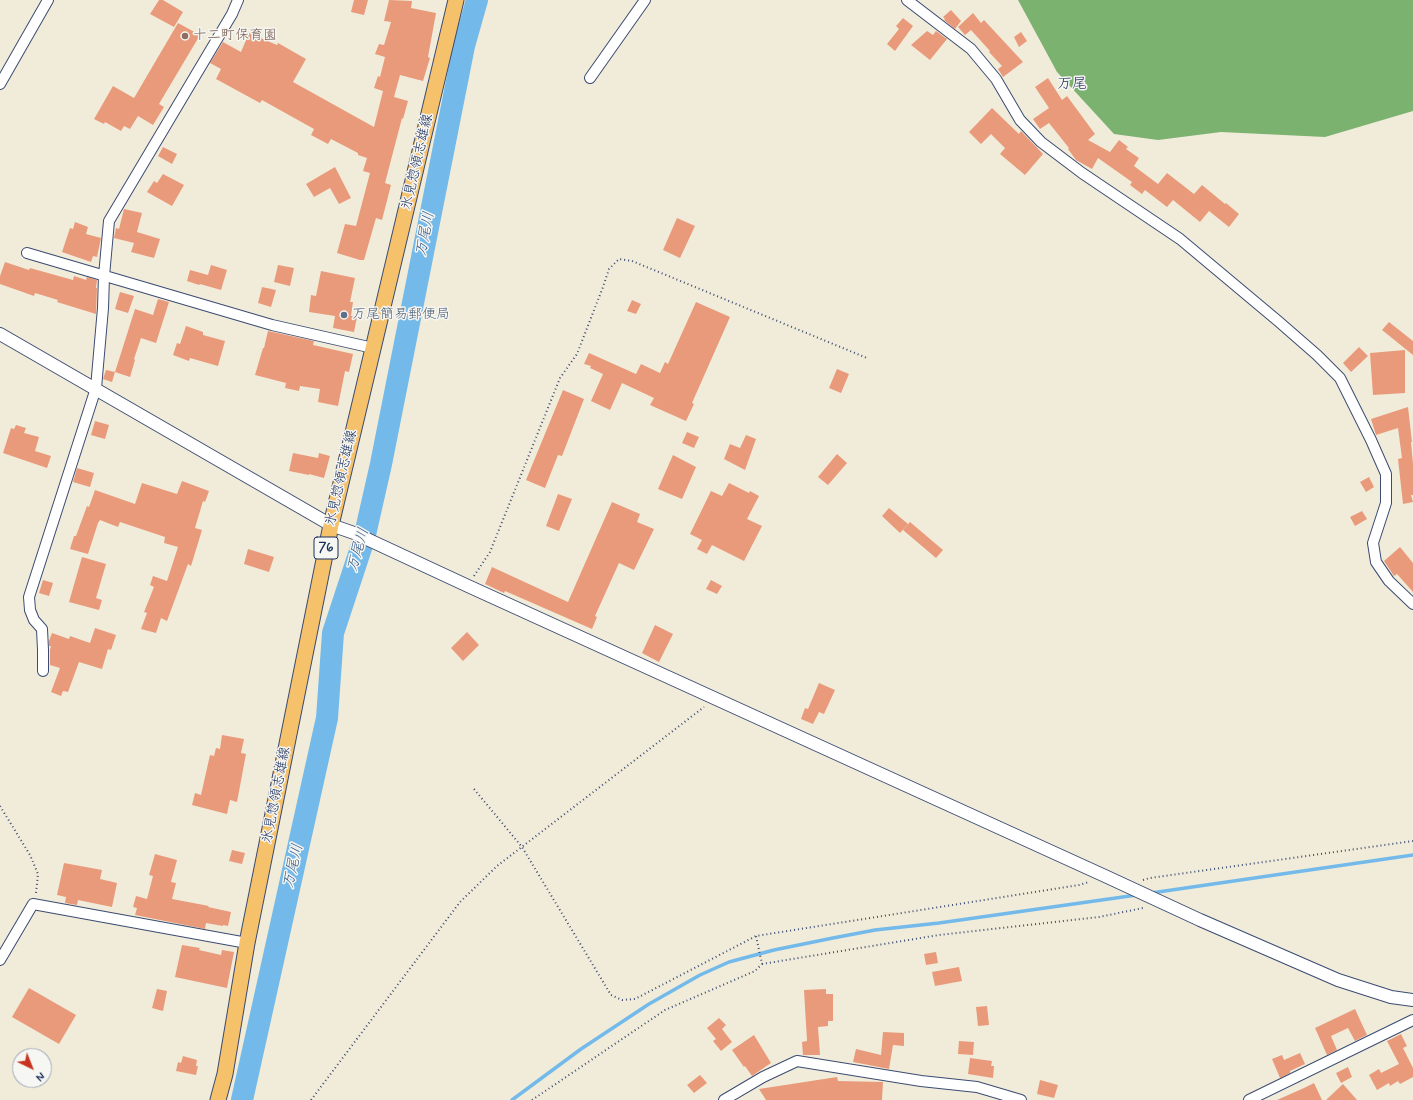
<!DOCTYPE html>
<meta charset="utf-8">
<style>
body{margin:0}
#map{position:relative;width:1413px;height:1100px;overflow:hidden;background:#f1ecda;font-family:Mynerve,sans-serif}
canvas{display:block}
.north{position:absolute;left:12px;top:1048px;width:40px;height:40px;box-sizing:border-box;background:#f6f6f2;border:1px solid #9ea6b7;border-radius:50%;rotate:137deg;font-size:11px;font-weight:700;line-height:16px;text-align:center;color:#1b2f5e}
.north::after{content:'';display:block;margin:auto;width:14px;height:18px;background:#c8321e;clip-path:polygon(50% 0,100% 100%,50% 72%,0 100%)}
</style>
<div id="map">
<canvas width="1413" height="1100"></canvas>
<div class="north">N</div>
</div>
<script>
const context = document.querySelector('canvas').getContext('2d');
context.lineJoin = 'round';
function fillPath(path, color) { context.fillStyle = color; context.fill(path, 'evenodd'); }
function strokePath(path, color, width, dash) { context.strokeStyle = color; context.lineWidth = width; context.lineCap = dash ? 'butt' : 'round'; context.setLineDash(dash || []); context.stroke(path); }
function write(font, color, halo, rows, align = 'center') {
  context.font = font + ' Mynerve,"Klee One",sans-serif'; context.lineWidth = 3; context.setLineDash([]); context.textBaseline = 'middle'; context.strokeStyle = halo; context.fillStyle = color; for (const [text, x, y, turn = 0] of rows) {
    context.save(); context.translate(x, y); context.rotate((+turn || 0) * Math.PI / 180); context.textAlign = isNaN(turn) ? turn : align; if (halo) context.strokeText(text, 0, 0); context.fillText(text, 0, 0); context.restore();
  }
}
fillPath(new Path2D(`
 M 1018,0 L 1413,0 L 1413,111 L 1325,137 L 1221,132 L 1158,140 L 1114,134 L 1057,72 Z`), '#7bb26f');
strokePath(new Path2D(`
 M 1151,893 L 1413,855
 M 512,1100 L 581,1049 L 649,1004 L 700,975 L 729,962 L 774,950 L 833,938 L 875,930 L 939,923 L 1137,895`), '#73baea', 3.5);
strokePath(new Path2D(`
 M 242,1100 L 327,718 L 333,633 L 364,539 L 381,464 L 464,46 L 477,0`), '#73baea', 22);
fillPath(new Path2D(`
 M 159,0 L 163,0 L 183,12 L 174,27 L 150,14 Z
 M 354,0 L 368,0 L 364,15 L 351,12 Z
 M 389,0 L 412,1 L 411,8 L 436,13 L 428,57 L 430,58 L 423,81 L 400,75 L 394,97 L 408,101 L 403,119 L 402,118 L 385,183 L 391,185 L 382,220 L 376,218 L 364,260 L 360,260 L 337,253 L 345,224 L 356,226 L 370,173 L 363,171 L 367,158 L 358,155 L 358,153 L 331,139 L 328,144 L 311,135 L 314,129 L 262,100 L 260,103 L 216,79 L 221,69 L 210,63 L 223,42 L 241,52 L 249,33 L 277,45 L 278,43 L 306,59 L 293,82 L 374,127 L 383,91 L 374,88 L 378,76 L 380,77 L 385,57 L 375,54 L 379,44 L 384,45 L 391,22 L 384,21 Z
 M 951,10 L 961,21 L 955,29 L 944,20 L 945,19 L 943,17 Z
 M 973,13 L 981,23 L 984,20 L 1023,62 L 1003,77 L 998,69 L 1002,66 L 989,52 L 990,51 L 971,30 L 965,35 L 958,27 Z
 M 903,18 L 913,26 L 895,51 L 887,44 L 899,29 L 896,26 Z
 M 178,23 L 200,35 L 159,104 L 164,107 L 153,125 L 138,116 L 130,129 L 124,126 L 121,131 L 105,122 L 104,124 L 94,119 L 113,86 L 134,98 Z
 M 927,31 L 933,35 L 936,31 L 947,39 L 930,60 L 911,45 Z
 M 1021,32 L 1027,41 L 1019,47 L 1014,37 Z
 M 1048,78 L 1062,100 L 1067,96 L 1095,134 L 1088,140 L 1110,152 L 1119,140 L 1128,147 L 1126,149 L 1139,158 L 1134,166 L 1158,184 L 1167,173 L 1194,194 L 1202,185 L 1225,204 L 1226,203 L 1239,214 L 1229,227 L 1209,211 L 1200,222 L 1173,200 L 1167,207 L 1145,190 L 1142,194 L 1130,185 L 1132,182 L 1098,158 L 1092,169 L 1076,160 L 1068,149 L 1069,148 L 1049,123 L 1040,129 L 1033,119 L 1049,108 L 1035,87 Z
 M 992,108 L 1019,134 L 1021,131 L 1043,154 L 1025,175 L 1000,154 L 1005,148 L 991,134 L 981,144 L 969,132 Z
 M 163,147 L 177,154 L 172,164 L 158,156 Z
 M 335,167 L 351,198 L 339,204 L 330,188 L 314,197 L 306,184 Z
 M 163,174 L 184,185 L 172,206 L 147,192 L 154,181 L 157,183 Z
 M 124,209 L 142,213 L 137,232 L 160,239 L 154,258 L 131,252 L 134,243 L 114,238 L 116,228 L 119,229 Z
 M 677,218 L 695,226 L 680,258 L 663,250 Z
 M 75,222 L 88,227 L 86,234 L 101,238 L 97,257 L 93,256 L 91,262 L 62,252 L 70,228 L 73,229 Z
 M 5,262 L 29,270 L 30,268 L 73,280 L 74,276 L 86,280 L 87,277 L 97,280 L 96,288 L 97,288 L 96,314 L 57,302 L 58,300 L 35,293 L 34,296 L 0,284 L 0,276 Z
 M 211,265 L 227,270 L 221,290 L 200,284 L 199,285 L 187,281 L 190,270 L 208,275 Z
 M 278,265 L 294,268 L 290,286 L 274,282 Z
 M 321,271 L 355,278 L 350,302 L 353,302 L 351,316 L 357,317 L 354,332 L 333,328 L 335,316 L 309,312 L 311,295 L 316,296 Z
 M 262,287 L 276,290 L 271,307 L 258,303 Z
 M 120,292 L 134,296 L 128,313 L 115,309 Z
 M 158,299 L 169,302 L 156,343 L 141,338 L 134,359 L 135,360 L 130,377 L 115,372 L 112,382 L 103,379 L 106,370 L 115,372 L 135,309 L 153,315 Z
 M 632,300 L 641,304 L 636,314 L 627,311 Z
 M 696,302 L 730,317 L 692,403 L 694,404 L 686,421 L 650,405 L 654,398 L 622,383 L 610,410 L 591,401 L 603,374 L 590,368 L 591,366 L 584,364 L 589,353 L 636,374 L 641,364 L 660,373 L 665,362 L 668,364 Z
 M 1389,322 L 1413,341 L 1413,355 L 1382,330 Z
 M 186,326 L 203,332 L 203,335 L 225,341 L 218,366 L 190,358 L 189,361 L 173,355 L 177,343 L 180,344 Z
 M 268,331 L 314,341 L 313,345 L 353,354 L 349,372 L 345,371 L 338,406 L 318,402 L 320,389 L 300,386 L 299,391 L 285,388 L 286,383 L 255,375 L 263,348 L 264,348 Z
 M 1359,347 L 1368,356 L 1351,372 L 1343,363 Z
 M 1405,350 L 1405,393 L 1373,395 L 1370,353 Z
 M 837,369 L 849,374 L 841,393 L 829,388 Z
 M 563,390 L 584,399 L 562,456 L 558,455 L 545,488 L 526,480 Z
 M 1408,407 L 1412,442 L 1411,442 L 1413,464 L 1413,495 L 1411,495 L 1413,502 L 1403,504 L 1398,459 L 1402,458 L 1398,428 L 1376,435 L 1371,419 Z
 M 95,421 L 109,425 L 105,439 L 91,435 Z
 M 16,425 L 26,428 L 24,433 L 39,437 L 35,451 L 51,456 L 47,468 L 3,453 L 11,428 L 14,429 Z
 M 687,432 L 699,437 L 694,448 L 682,443 Z
 M 746,435 L 756,439 L 745,470 L 724,459 L 730,444 L 740,448 Z
 M 293,453 L 318,458 L 319,453 L 330,456 L 324,478 L 309,474 L 309,475 L 289,471 Z
 M 837,454 L 847,463 L 828,485 L 818,477 Z
 M 673,455 L 696,467 L 682,499 L 658,489 Z
 M 77,468 L 94,473 L 90,487 L 73,482 Z
 M 1369,477 L 1374,487 L 1366,492 L 1360,482 Z
 M 182,481 L 209,491 L 205,502 L 203,501 L 195,528 L 202,530 L 191,566 L 188,564 L 167,621 L 161,618 L 156,633 L 141,629 L 147,613 L 144,612 L 154,587 L 150,585 L 153,576 L 167,581 L 178,547 L 164,543 L 165,537 L 120,522 L 118,527 L 100,520 L 98,523 L 88,554 L 70,549 L 74,536 L 76,536 L 87,506 L 89,507 L 95,490 L 135,504 L 142,483 L 177,494 Z
 M 729,483 L 749,493 L 750,491 L 759,496 L 747,519 L 762,526 L 744,561 L 712,545 L 707,554 L 697,549 L 702,540 L 690,534 L 711,491 L 722,496 Z
 M 558,494 L 572,499 L 559,531 L 546,526 Z
 M 612,502 L 640,514 L 637,522 L 654,529 L 634,570 L 619,563 L 595,616 L 597,617 L 592,629 L 505,591 L 504,593 L 485,584 L 492,567 L 568,602 Z
 M 889,508 L 908,524 L 900,533 L 882,516 Z
 M 1362,511 L 1367,519 L 1355,526 L 1350,517 Z
 M 910,522 L 943,550 L 936,558 L 903,530 Z
 M 1400,547 L 1413,563 L 1413,592 L 1397,574 L 1394,576 L 1384,561 Z
 M 248,549 L 274,557 L 269,572 L 244,564 Z
 M 82,557 L 106,564 L 96,598 L 102,600 L 99,610 L 69,602 Z
 M 43,580 L 53,583 L 49,596 L 39,593 Z
 M 711,580 L 722,586 L 717,594 L 706,589 Z
 M 655,625 L 673,634 L 659,662 L 642,653 Z
 M 95,628 L 116,635 L 111,650 L 108,649 L 102,669 L 79,662 L 68,692 L 63,691 L 61,696 L 51,692 L 60,668 L 50,665 L 50,650 L 51,646 L 49,646 L 49,641 L 52,633 L 69,639 L 70,636 L 90,643 Z
 M 467,632 L 479,645 L 463,661 L 451,648 Z
 M 819,683 L 835,690 L 824,714 L 819,712 L 813,724 L 801,719 L 805,708 L 808,709 Z
 M 222,735 L 244,739 L 241,753 L 246,754 L 237,802 L 230,800 L 227,814 L 192,805 L 195,793 L 201,795 L 210,755 L 214,756 L 216,748 L 220,749 Z
 M 232,850 L 245,853 L 242,864 L 229,861 Z
 M 155,854 L 177,860 L 171,882 L 176,883 L 172,899 L 209,906 L 208,907 L 231,912 L 228,926 L 223,925 L 223,926 L 206,923 L 205,929 L 135,915 L 137,908 L 133,907 L 136,896 L 147,899 L 153,876 L 149,875 Z
 M 64,863 L 102,870 L 100,879 L 117,883 L 112,907 L 78,900 L 77,905 L 65,903 L 66,897 L 57,895 Z
 M 182,945 L 200,948 L 199,950 L 221,955 L 222,950 L 234,952 L 227,988 L 175,977 Z
 M 936,952 L 938,963 L 926,965 L 924,954 Z
 M 959,967 L 962,981 L 935,986 L 932,972 Z
 M 29,988 L 76,1015 L 59,1044 L 12,1017 Z
 M 157,989 L 167,991 L 163,1011 L 152,1008 Z
 M 826,989 L 826,994 L 833,994 L 833,1021 L 828,1021 L 828,1026 L 818,1027 L 820,1055 L 803,1055 L 802,1042 L 807,1041 L 804,990 Z
 M 987,1006 L 989,1025 L 978,1026 L 976,1007 Z
 M 1355,1009 L 1367,1035 L 1355,1041 L 1348,1028 L 1331,1036 L 1337,1050 L 1327,1055 L 1315,1028 Z
 M 719,1018 L 726,1025 L 722,1029 L 732,1042 L 721,1051 L 713,1041 L 716,1039 L 707,1028 Z
 M 883,1032 L 904,1033 L 904,1046 L 893,1045 L 889,1069 L 853,1062 L 856,1049 L 881,1055 Z
 M 1401,1034 L 1407,1046 L 1403,1048 L 1413,1068 L 1413,1077 L 1400,1084 L 1398,1081 L 1390,1086 L 1389,1083 L 1377,1090 L 1369,1075 L 1379,1069 L 1381,1073 L 1399,1064 L 1387,1041 Z
 M 754,1035 L 771,1063 L 752,1076 L 745,1066 L 744,1067 L 732,1050 Z
 M 959,1041 L 974,1042 L 973,1055 L 958,1054 Z
 M 1300,1053 L 1305,1064 L 1290,1071 L 1290,1073 L 1280,1078 L 1272,1059 L 1282,1055 L 1284,1060 Z
 M 183,1056 L 197,1060 L 196,1066 L 198,1066 L 196,1075 L 176,1071 L 178,1062 L 181,1063 Z
 M 970,1058 L 992,1061 L 991,1066 L 994,1066 L 993,1078 L 968,1074 Z
 M 1348,1067 L 1352,1077 L 1341,1083 L 1336,1073 Z
 M 700,1075 L 707,1083 L 694,1093 L 687,1085 Z
 M 837,1077 L 838,1081 L 883,1082 L 882,1100 L 766,1100 L 759,1089 Z
 M 1040,1080 L 1058,1085 L 1054,1098 L 1037,1094 Z
 M 1314,1083 L 1322,1100 L 1277,1100 L 1304,1088 Z
 M 1343,1084 L 1357,1100 L 1326,1100 Z`), '#e99a7b');
const minor = new Path2D(`
 M 907,0 L 971,49 L 996,79 L 1020,120 L 1041,142 L 1082,173 L 1180,239 L 1278,321 L 1317,355 L 1340,378 L 1371,440 L 1386,474 L 1386,503 L 1373,543 L 1376,562 L 1389,581 L 1413,604
 M 590,78 L 645,0
 M 0,84 L 48,0
 M 27,253 L 272,325 L 373,348
 M 43,671 L 43,650 L 42,629 L 34,620 L 30,610 L 29,597 L 96,388 L 103,308 L 104,276 L 109,221 L 232,14 L 238,0
 M 0,960 L 33,904 L 247,943
 M 724,1100 L 763,1077 L 797,1061 L 921,1081 L 977,1087 L 1021,1100
 M 1249,1100 L 1413,1020`);
const tertiary = new Path2D(`
 M 0,334 L 331,525 L 354,533 L 468,586 L 1105,876 L 1200,920 L 1338,980 L 1391,997 L 1413,1000`);
const primary = new Path2D(`
 M 218,1100 L 225,1074 L 247,943 L 331,525 L 456,0`);
strokePath(minor, '#3b4b71', 12);
strokePath(tertiary, '#3b4b71', 14);
strokePath(primary, '#3b4b71', 17);
strokePath(new Path2D(`
 M 474,576 L 490,552 L 560,378 L 577,354 L 603,287 L 609,269 L 619,259 L 632,261 L 867,358
 M 474,789 L 522,847 L 611,995 L 622,1000 L 635,999 L 756,936 L 1079,885 L 1089,882
 M 0,806 L 30,855 L 38,874 L 36,893
 M 1143,880 L 1150,878 L 1413,841
 M 762,964 L 939,935 L 1099,917 L 1143,908
 M 311,1100 L 460,902 L 497,866 L 704,707
 M 532,1100 L 665,1010 L 755,971 L 762,964 L 756,936`), '#3b4b71', 2, [1, 3]);
strokePath(minor, '#fff', 10);
strokePath(tertiary, '#fff', 12);
strokePath(primary, '#f5c16b', 15);
for (const [x, y, r, color] of [
 [185,36,4,"#8d6e63"],
 [344,315,4,"#5c6f8a"]
]) { const dot = new Path2D(); dot.arc(x, y, r, 0, 2 * Math.PI); context.fillStyle = color; context.fill(dot); strokePath(dot, '#f6f6f2', 1.5); }
for (const [x, y, w] of [
 [326,548,24]
]) { const box = new Path2D(); box.roundRect(x - w / 2, y - 11, w, 22, 3); context.fillStyle = '#f6f6f2'; context.fill(box); strokePath(box, '#1b2f5e', 1); }
write('bold 13px', '#1b2f5e', null, [
 ["76",326,548]
]);
write('14px', '#785e54', '#f6f6f2', [
 ["十二町保育園",193,36]
], 'left');
write('14px', '#1b2f5e', '#f6f6f2', [
 ["氷見惣領志雄線",418,162,-77],
 ["氷見惣領志雄線",342,478,-77],
 ["氷見惣領志雄線",277,795,-79]
]);
write('14px', '#4e5e75', '#f6f6f2', [
 ["万尾簡易郵便局",352,315]
], 'left');
write('15px', '#1b2f5e', '#f6f6f2', [
 ["万尾",1072,85]
]);
write('italic 15px', '#355988', '#f6f6f2', [
 ["万尾川",426,234,-79],
 ["万尾川",359,550,-74],
 ["万尾川",294,866,-77]
]);
</script>
